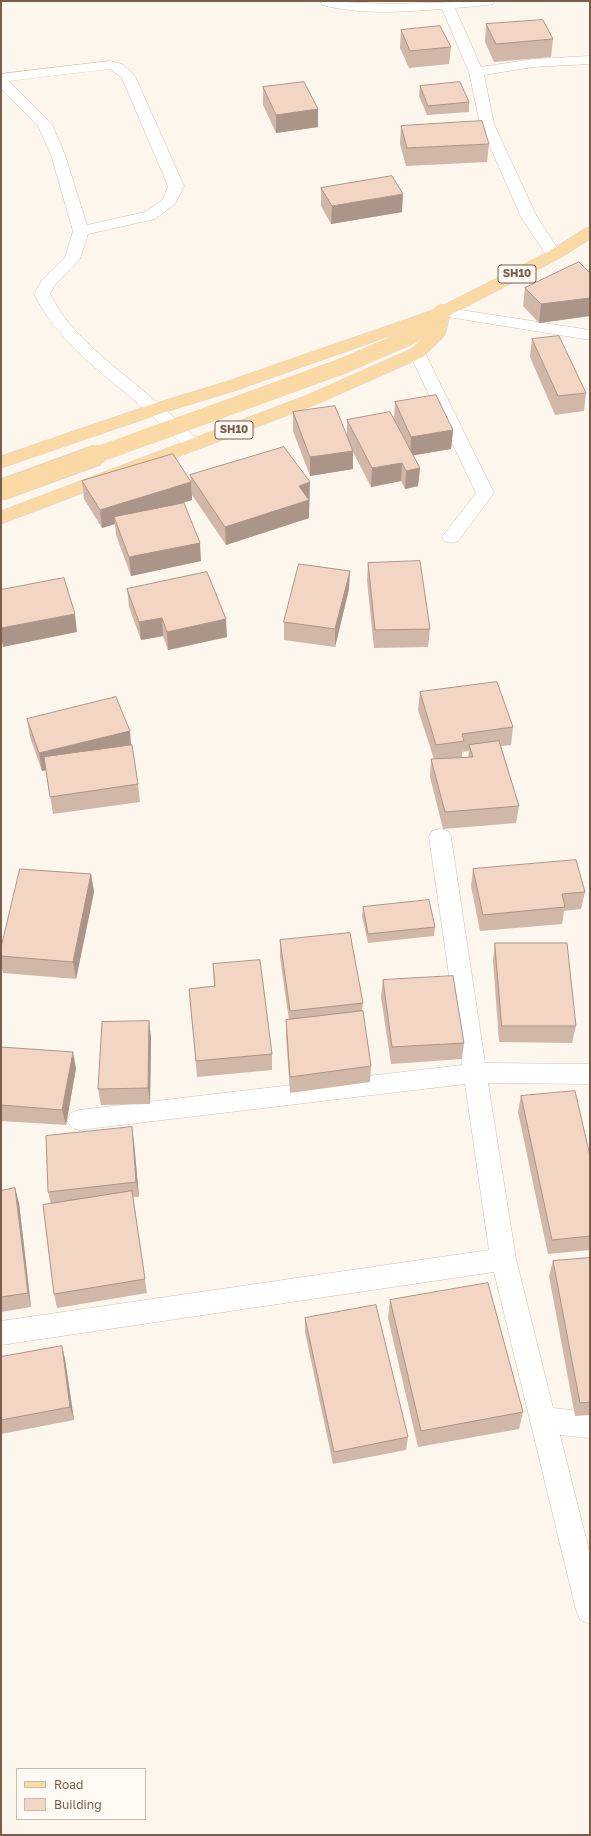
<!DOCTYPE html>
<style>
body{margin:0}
#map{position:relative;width:591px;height:1836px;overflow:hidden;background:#fdf6ec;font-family:"Golos Text",sans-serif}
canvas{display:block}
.frame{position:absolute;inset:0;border:2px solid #7a5c4d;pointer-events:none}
.legend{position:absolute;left:16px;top:1768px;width:130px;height:52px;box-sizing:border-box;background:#fffaf3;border:1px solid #cabbb1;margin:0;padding:5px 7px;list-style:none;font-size:12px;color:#7a5c4d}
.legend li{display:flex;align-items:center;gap:8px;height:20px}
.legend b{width:20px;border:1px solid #cabbb1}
</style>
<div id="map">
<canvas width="591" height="1836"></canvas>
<div class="frame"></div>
<ul class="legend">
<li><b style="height:5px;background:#fbd9a5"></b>Road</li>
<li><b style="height:11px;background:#f3d5c3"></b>Building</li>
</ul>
</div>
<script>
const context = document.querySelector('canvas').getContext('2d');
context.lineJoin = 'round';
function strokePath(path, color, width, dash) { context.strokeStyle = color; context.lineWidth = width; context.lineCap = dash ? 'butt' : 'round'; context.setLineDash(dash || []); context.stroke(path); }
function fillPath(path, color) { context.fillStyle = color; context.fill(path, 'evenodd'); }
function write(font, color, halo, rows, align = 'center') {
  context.font = font + ' "Golos Text",sans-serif'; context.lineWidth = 3; context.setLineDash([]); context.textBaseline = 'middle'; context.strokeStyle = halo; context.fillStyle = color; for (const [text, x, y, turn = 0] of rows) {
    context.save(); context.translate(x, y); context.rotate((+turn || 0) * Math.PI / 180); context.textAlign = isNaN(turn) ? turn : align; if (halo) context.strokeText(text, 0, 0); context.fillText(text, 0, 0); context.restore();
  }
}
const minor = new Path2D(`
 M 321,1 L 387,4 L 495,1 L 493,4 L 488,5 L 455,8 L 481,67 L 533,59 L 590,56 L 590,64 L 533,67 L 484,75 L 494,124 L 537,217 L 562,255 L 560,258 L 554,260 L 548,258 L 521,217 L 480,124 L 469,72 L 442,9 C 402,12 361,15 322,5 Z
 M 110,61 L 122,64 L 135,76 L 184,186 L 175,204 L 155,219 L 88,234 L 80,259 L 55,285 L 50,294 C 72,337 111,363 147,394 C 165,409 183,425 199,441 L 202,445 L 199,449 L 193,451 L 187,449 C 170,432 153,416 135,401 C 97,369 57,340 34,294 L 42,280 L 65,257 L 73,231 L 51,155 L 38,126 L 1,89 L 1,74 ZM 110,69 L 122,78 L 168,186 L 163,199 L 145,212 L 87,225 L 65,155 L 52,124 L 9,81 Z
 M 442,307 L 590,330 L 590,340 L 436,315 L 434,312 L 436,309 Z
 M 417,348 L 423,349 L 425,353 L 494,493 L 458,541 L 451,543 L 444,541 L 442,537 L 476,493 L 409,353 L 411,349 Z
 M 440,829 L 448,831 L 451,837 L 485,1063 L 590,1064 L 590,1084 L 488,1083 L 516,1259 L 553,1408 L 590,1412 L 590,1438 L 560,1435 L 590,1554 L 590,1624 L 580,1620 L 576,1610 L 494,1272 L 1,1345 L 1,1321 L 489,1250 L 465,1084 L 79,1130 L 71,1127 L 67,1120 L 71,1113 L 79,1110 L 462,1065 L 429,837 L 432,831 Z`);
const major = new Path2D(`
 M 590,227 L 590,239 L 560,258 L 450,315 L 445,335 L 423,357 L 317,404 L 1,524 L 1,511 L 305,396 L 411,349 L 429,333 L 432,321 L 237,390 L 162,413 L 1,468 L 1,456 L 150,405 L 225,382 L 436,309 L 548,252 L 584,229 Z`);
strokePath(minor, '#d1beb0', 1);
strokePath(major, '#dad1cd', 1);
fillPath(minor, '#fff');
fillPath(major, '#fbd9a5');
const majorBridgeFar1 = new Path2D(`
 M 94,456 L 343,366 L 412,336 L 442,312`);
const majorBridge = new Path2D(`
 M 1,490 L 97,455`);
strokePath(majorBridgeFar1, '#dad1cd', 16, []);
strokePath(majorBridge, '#dad1cd', 22, []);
strokePath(majorBridgeFar1, '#fbd9a5', 16);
strokePath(majorBridge, '#fbd9a5', 20);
fillPath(new Path2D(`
 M 486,24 L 553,39 L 551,57 L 494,62 L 485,42 Z
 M 401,30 L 451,47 L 449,64 L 409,68 L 400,48 Z
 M 420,86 L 469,102 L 469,112 L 427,115 L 419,96 Z
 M 263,87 L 318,109 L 318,127 L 276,133 L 263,105 Z
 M 401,126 L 489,144 L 487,162 L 406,166 L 400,144 Z
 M 321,188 L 402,212 L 331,224 L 321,206 Z
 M 590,273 L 590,316 L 539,323 L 523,306 L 525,288 Z
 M 532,339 L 586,393 L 584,411 L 555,415 L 530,357 Z
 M 395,402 L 453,430 L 451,449 L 413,455 L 420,468 L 418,486 L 405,489 L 401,481 L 371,487 L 353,452 L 353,469 L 310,476 L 293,431 L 293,412 L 347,434 L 347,420 L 394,420 Z
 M 190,475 L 310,500 L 309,501 L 309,518 L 226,545 L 192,495 L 192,500 L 182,503 L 201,561 L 131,576 L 116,535 L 115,524 L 102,528 L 84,499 L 82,481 L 191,481 Z
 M 368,563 L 430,629 L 428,647 L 374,648 L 367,581 Z
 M 127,589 L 227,637 L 168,650 L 163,636 L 141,640 L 129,607 Z
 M 349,589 L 335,647 L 284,640 L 284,622 Z
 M 420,692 L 513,727 L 511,745 L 501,746 L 519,806 L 516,823 L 443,829 L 430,777 L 431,759 L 434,759 L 418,710 ZM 469,751 L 468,758 L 462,758 L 462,752 Z
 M 27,719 L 130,731 L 131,745 L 138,784 L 140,802 L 53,814 L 46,770 L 42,771 L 30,737 Z
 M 473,869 L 585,892 L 581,909 L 564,911 L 562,924 L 480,931 L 471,886 Z
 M 91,874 L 94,892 L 76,979 L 3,973 L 1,965 L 1,948 Z
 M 363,907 L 435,927 L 434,936 L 368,943 L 362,916 Z
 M 280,940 L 363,1003 L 362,1011 L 371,1066 L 370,1082 L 290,1093 L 286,1036 L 286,1020 L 289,1020 L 280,957 Z
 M 495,943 L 576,1026 L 572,1043 L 499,1042 L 493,960 Z
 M 590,960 L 590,972 L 589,964 Z
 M 213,964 L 272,1054 L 272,1070 L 197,1077 L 189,989 L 214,986 Z
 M 383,980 L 464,1043 L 462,1059 L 391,1064 L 381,997 Z
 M 149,1021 L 151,1038 L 150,1104 L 101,1105 L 98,1089 Z
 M 1,1047 L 76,1068 L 66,1125 L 1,1121 Z
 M 521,1096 L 590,1156 L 590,1250 L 548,1254 L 518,1112 Z
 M 134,1142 L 139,1197 L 133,1197 L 147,1293 L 57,1308 L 54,1294 L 51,1204 L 48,1192 Z
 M 15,1188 L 19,1203 L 31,1307 L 1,1312 L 1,1191 Z
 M 590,1258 L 590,1415 L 575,1416 L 549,1276 L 553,1261 Z
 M 390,1300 L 523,1412 L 519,1429 L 418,1447 L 388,1318 Z
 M 305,1318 L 408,1437 L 406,1450 L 333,1464 L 305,1332 Z
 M 62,1346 L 65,1359 L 74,1420 L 1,1434 L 1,1357 Z`), '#d1b7a8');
fillPath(new Path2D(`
 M 318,109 L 318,127 L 276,133 L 276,115 Z
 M 403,194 L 402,212 L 331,224 L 332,206 Z
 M 590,298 L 590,316 L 539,323 L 541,304 Z
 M 453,430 L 451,449 L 410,456 L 411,437 Z
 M 353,451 L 353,469 L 310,476 L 310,457 Z
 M 402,463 L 401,481 L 371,487 L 372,468 Z
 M 420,468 L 418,486 L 405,489 L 406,471 Z
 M 191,482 L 192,500 L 117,523 L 114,517 L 115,524 L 102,528 L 100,510 Z
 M 310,482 L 309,518 L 226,545 L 225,527 L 299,486 Z
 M 200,543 L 201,561 L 131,576 L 129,557 Z
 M 350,571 L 349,589 L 335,647 L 335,629 Z
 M 75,614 L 77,632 L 3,647 L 1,635 L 1,628 Z
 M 162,618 L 163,636 L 141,640 L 139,622 Z
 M 226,619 L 227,637 L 168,650 L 167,632 Z
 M 130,731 L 131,749 L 42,771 L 39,753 Z
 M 91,874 L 94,892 L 76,979 L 73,962 Z
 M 149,1021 L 151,1038 L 150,1104 L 148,1088 Z
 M 73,1052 L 76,1068 L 66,1125 L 62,1110 Z
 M 132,1127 L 134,1142 L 139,1197 L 136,1182 Z
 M 15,1188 L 19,1203 L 31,1307 L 28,1293 Z
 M 62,1346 L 65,1359 L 74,1420 L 70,1407 Z`), '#aa9588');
const building = new Path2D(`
 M 543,20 L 553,39 L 496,44 L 486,24 Z
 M 440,26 L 451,47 L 410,51 L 401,30 Z
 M 304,82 L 318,109 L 276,115 L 263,87 Z
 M 460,82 L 469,102 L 428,106 L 420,86 Z
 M 482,121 L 489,144 L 407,148 L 401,126 Z
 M 392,176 L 403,194 L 332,206 L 321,188 Z
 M 579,262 L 590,273 L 590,298 L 541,304 L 525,288 Z
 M 559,336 L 586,393 L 558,396 L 532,339 Z
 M 436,395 L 453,430 L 411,437 L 395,402 Z
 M 335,406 L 353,451 L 310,457 L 293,412 Z
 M 390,412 L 420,468 L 406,471 L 402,463 L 372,468 L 347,420 Z
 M 284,447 L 310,482 L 299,486 L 309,500 L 225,527 L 190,475 Z
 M 173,454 L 191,482 L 100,510 L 82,481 Z
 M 184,503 L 200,543 L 129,557 L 114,517 Z
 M 420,561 L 430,629 L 375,630 L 368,563 Z
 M 299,564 L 350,571 L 335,629 L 284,622 Z
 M 207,572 L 226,619 L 167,632 L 162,618 L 139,622 L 127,589 Z
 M 64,578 L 75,614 L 1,628 L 1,590 Z
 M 497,682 L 513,727 L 462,734 L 464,741 L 436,745 L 420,692 Z
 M 116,697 L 130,731 L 39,753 L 27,719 Z
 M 499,741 L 519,806 L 445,812 L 431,759 L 473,757 L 469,745 Z
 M 132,745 L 138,784 L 50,797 L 44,757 Z
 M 576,860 L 585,892 L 562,894 L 565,907 L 483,915 L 473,869 Z
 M 20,869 L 91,874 L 73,962 L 1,956 L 1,948 Z
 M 429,900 L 435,927 L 368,934 L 363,907 Z
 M 350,933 L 363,1003 L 290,1011 L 280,940 Z
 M 495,943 L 567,943 L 576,1026 L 502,1026 Z
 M 260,960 L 272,1054 L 196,1061 L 189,989 L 215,986 L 213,964 Z
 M 453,976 L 464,1043 L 392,1047 L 383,980 Z
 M 363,1011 L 371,1066 L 290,1077 L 286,1020 Z
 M 149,1021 L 148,1088 L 98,1089 L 102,1022 Z
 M 1,1047 L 73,1052 L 62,1110 L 1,1105 Z
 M 575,1091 L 590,1156 L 590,1236 L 552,1240 L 521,1096 Z
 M 132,1127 L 136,1182 L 48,1192 L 46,1136 Z
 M 15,1188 L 28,1293 L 1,1297 L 1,1191 Z
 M 132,1191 L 145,1279 L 54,1294 L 43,1205 Z
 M 590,1258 L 590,1402 L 580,1403 L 553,1261 Z
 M 488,1283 L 523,1412 L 421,1431 L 390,1300 Z
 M 376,1305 L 408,1437 L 334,1452 L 305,1318 Z
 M 62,1346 L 70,1407 L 1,1420 L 1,1357 Z`);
fillPath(building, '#f3d5c3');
strokePath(building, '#aa9588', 1);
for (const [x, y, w] of [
 [517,274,38],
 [234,430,38]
]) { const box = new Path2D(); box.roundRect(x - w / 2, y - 9, w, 18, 3); context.fillStyle = '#fffaf3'; context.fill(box); strokePath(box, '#7a5c4d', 1); }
write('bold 11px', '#7a5c4d', null, [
 ["SH10",517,274],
 ["SH10",234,430]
]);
</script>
